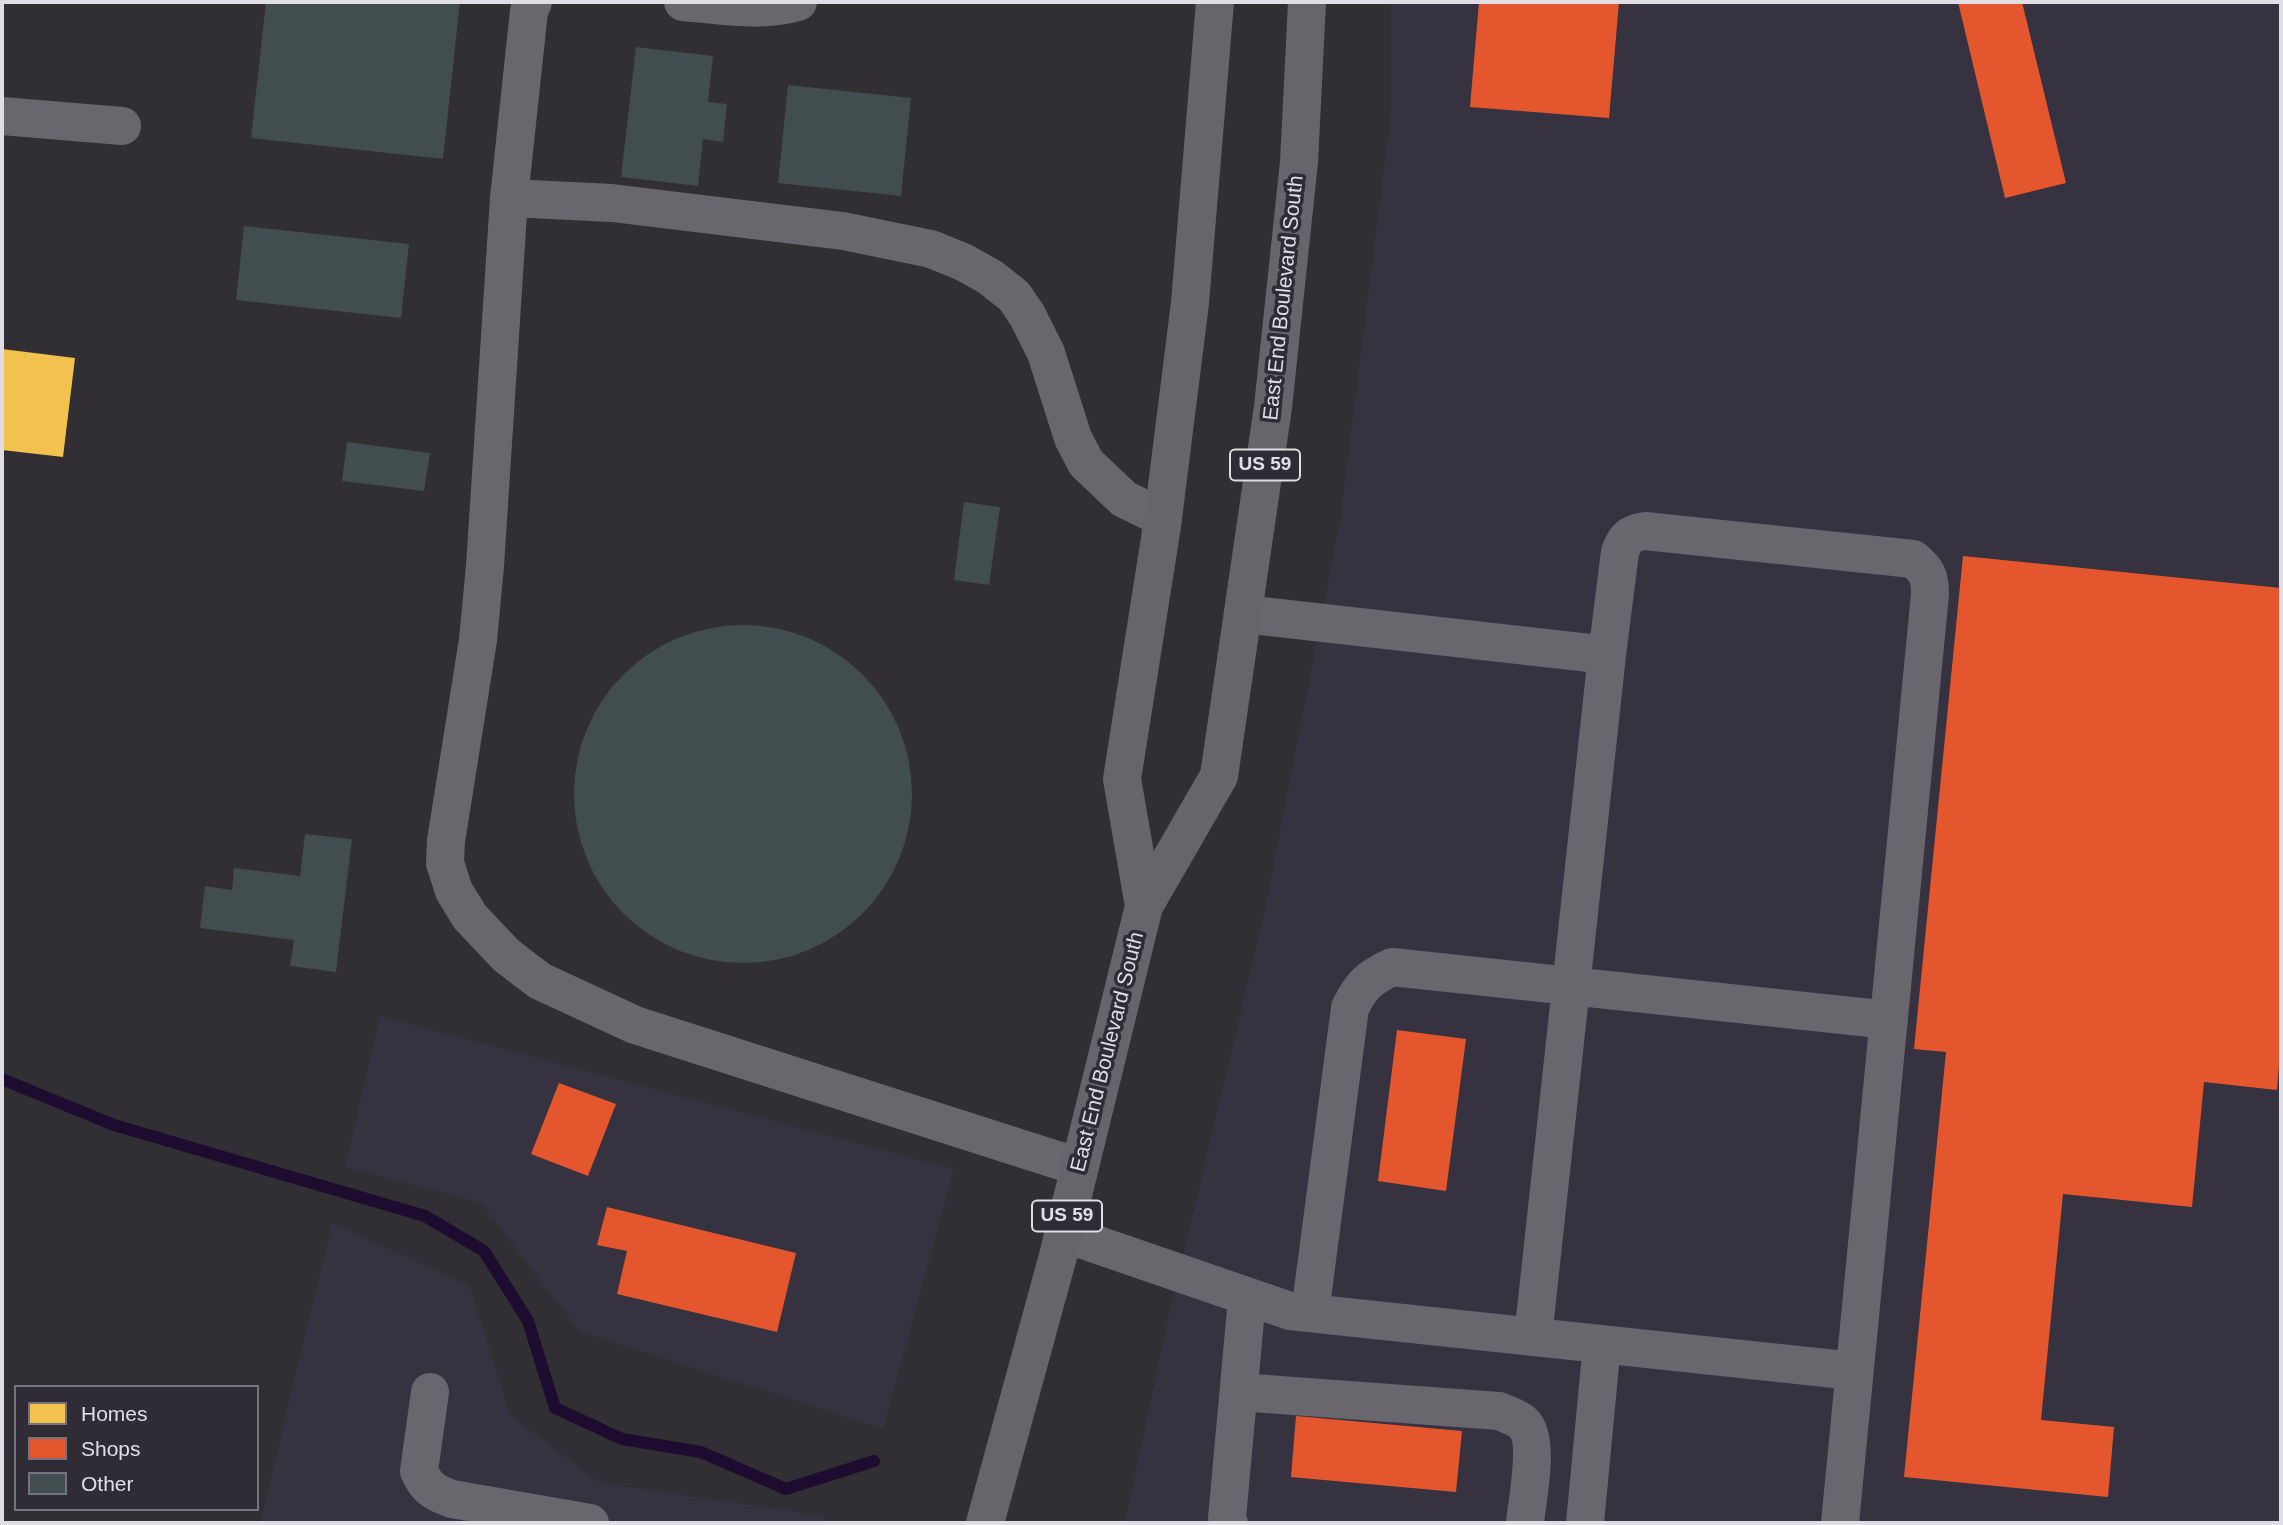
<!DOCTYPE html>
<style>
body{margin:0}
#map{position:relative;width:2283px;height:1525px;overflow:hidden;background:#312e34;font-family:Arial,sans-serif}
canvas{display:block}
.frame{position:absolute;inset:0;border:4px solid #e0dee4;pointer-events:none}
.legend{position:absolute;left:14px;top:1385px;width:245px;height:126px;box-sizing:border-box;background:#302c36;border:2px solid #76737c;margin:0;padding:9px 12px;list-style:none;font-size:21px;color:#e0dee4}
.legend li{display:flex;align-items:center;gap:14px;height:35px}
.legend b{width:35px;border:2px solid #76737c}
</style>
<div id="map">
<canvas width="2283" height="1525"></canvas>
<div class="frame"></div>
<ul class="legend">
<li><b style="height:19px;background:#f2c14e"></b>Homes</li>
<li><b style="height:19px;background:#e4572e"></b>Shops</li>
<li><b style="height:19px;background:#414d4e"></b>Other</li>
</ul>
</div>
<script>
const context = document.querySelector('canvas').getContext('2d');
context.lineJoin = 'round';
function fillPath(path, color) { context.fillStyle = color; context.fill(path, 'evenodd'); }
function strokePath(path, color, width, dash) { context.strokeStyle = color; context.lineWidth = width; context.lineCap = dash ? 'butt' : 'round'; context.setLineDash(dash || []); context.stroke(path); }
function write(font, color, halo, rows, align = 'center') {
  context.font = font + ' Arial,sans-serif'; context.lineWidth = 7; context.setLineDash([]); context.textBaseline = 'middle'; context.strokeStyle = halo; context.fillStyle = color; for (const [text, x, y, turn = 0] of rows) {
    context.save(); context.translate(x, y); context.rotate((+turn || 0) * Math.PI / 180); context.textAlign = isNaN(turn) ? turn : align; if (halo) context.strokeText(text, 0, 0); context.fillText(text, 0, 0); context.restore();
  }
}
fillPath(new Path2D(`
 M 1391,2 L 2281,2 L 2281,1523 L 1125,1523 L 1167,1323 L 1264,914 L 1340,521 L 1391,111 Z
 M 380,1016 L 954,1169 L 883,1429 L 579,1331 L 481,1203 L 345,1167 Z
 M 332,1223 L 470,1286 L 510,1415 L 600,1483 L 825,1516 L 822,1523 L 260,1523 Z`), '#373240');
fillPath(new Path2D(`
 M 2,349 L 75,358 L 63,457 L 2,450 Z`), '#f2c14e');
fillPath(new Path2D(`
 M 1479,2 L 1619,2 L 1609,118 L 1470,107 Z
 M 1958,2 L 2022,2 L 2066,183 L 2005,198 Z
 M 1963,556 L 2281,588 L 2281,1041 L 2277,1090 L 2204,1082 L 2192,1207 L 2063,1194 L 2041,1420 L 2114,1427 L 2108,1497 L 1904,1477 L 1946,1052 L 1914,1049 Z
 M 1397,1030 L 1466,1039 L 1446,1191 L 1378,1181 Z
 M 559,1083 L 616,1104 L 588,1176 L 531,1154 Z
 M 607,1207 L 796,1253 L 777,1332 L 617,1294 L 627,1251 L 597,1245 Z
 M 1296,1416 L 1462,1431 L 1456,1492 L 1291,1477 Z`), '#e4572e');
strokePath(new Path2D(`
 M 2,1079 L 114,1125 L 425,1216 L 484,1251 L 528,1321 L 555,1408 L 622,1439 L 701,1452 L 786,1489 L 874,1461`), '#1d0c2f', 12);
fillPath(new Path2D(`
 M 266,2 L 460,2 L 443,159 L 251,138 Z
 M 636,47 L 713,56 L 708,102 L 727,104 L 723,142 L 703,139 L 698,186 L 621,177 Z
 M 788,85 L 911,98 L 901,196 L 778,183 Z
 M 244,226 L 409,244 L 401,318 L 236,300 Z
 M 347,442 L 430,453 L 424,491 L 342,481 Z
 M 964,502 L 1000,507 L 989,585 L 954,580 Z
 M574 794a169 169 0 1 1 338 0a169 169 0 1 1-338 0Z
 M 305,834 L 352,839 L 336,972 L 290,966 L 294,940 L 200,928 L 205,886 L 232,890 L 234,868 L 300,876 Z`), '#414d4e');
strokePath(new Path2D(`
 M 533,2 L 529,11 L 509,198 L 612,203 L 843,231 L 931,249 L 963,262 L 990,277 L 1014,296 L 1027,315 L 1046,353 L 1073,438 L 1086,463 L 1124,499 L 1163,518
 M 683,2 C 722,5 760,13 798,2
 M 2,116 L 122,126
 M 509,198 L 485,566 L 478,640 L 446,841 L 445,863 L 454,891 L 470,917 L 507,956 L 540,981 L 635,1025 L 1079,1167
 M 1244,614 L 1607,655 L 1620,552 C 1625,538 1630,533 1645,531 L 1913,559 C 1927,570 1930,577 1930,594 L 1840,1523
 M 1063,1233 L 1290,1311 L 1854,1371
 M 1310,1313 L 1350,1008 C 1361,985 1369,978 1392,967 L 1889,1020
 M 1533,1337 L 1607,655
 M 430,1392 L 419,1471 C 426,1488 435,1493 452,1499 L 590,1523
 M 1239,1392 L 1499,1411 C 1508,1415 1517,1417 1524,1424 C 1540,1441 1527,1500 1525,1523
 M 1229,1523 L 1227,1518 L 1247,1298
 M 1585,1523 L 1602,1344`), '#69666d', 38);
strokePath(new Path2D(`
 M 1144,906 L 1122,779 L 1162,526 L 1190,303 L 1215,2
 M 985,1523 L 1058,1256 L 1144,906 L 1219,776 L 1273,407 L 1299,162 L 1307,2`), '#67646b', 38);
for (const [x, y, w] of [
 [1265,465,70],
 [1067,1216,70]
]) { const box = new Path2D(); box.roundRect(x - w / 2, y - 15.5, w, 31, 5); context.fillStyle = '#302c36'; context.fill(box); strokePath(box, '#e0dee4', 2); }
write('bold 19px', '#e0dee4', null, [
 ["US 59",1265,465],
 ["US 59",1067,1216]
]);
write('21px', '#e0dee4', '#302c36', [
 ["East End Boulevard South",1284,298,-84],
 ["East End Boulevard South",1108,1052,-76]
]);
</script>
